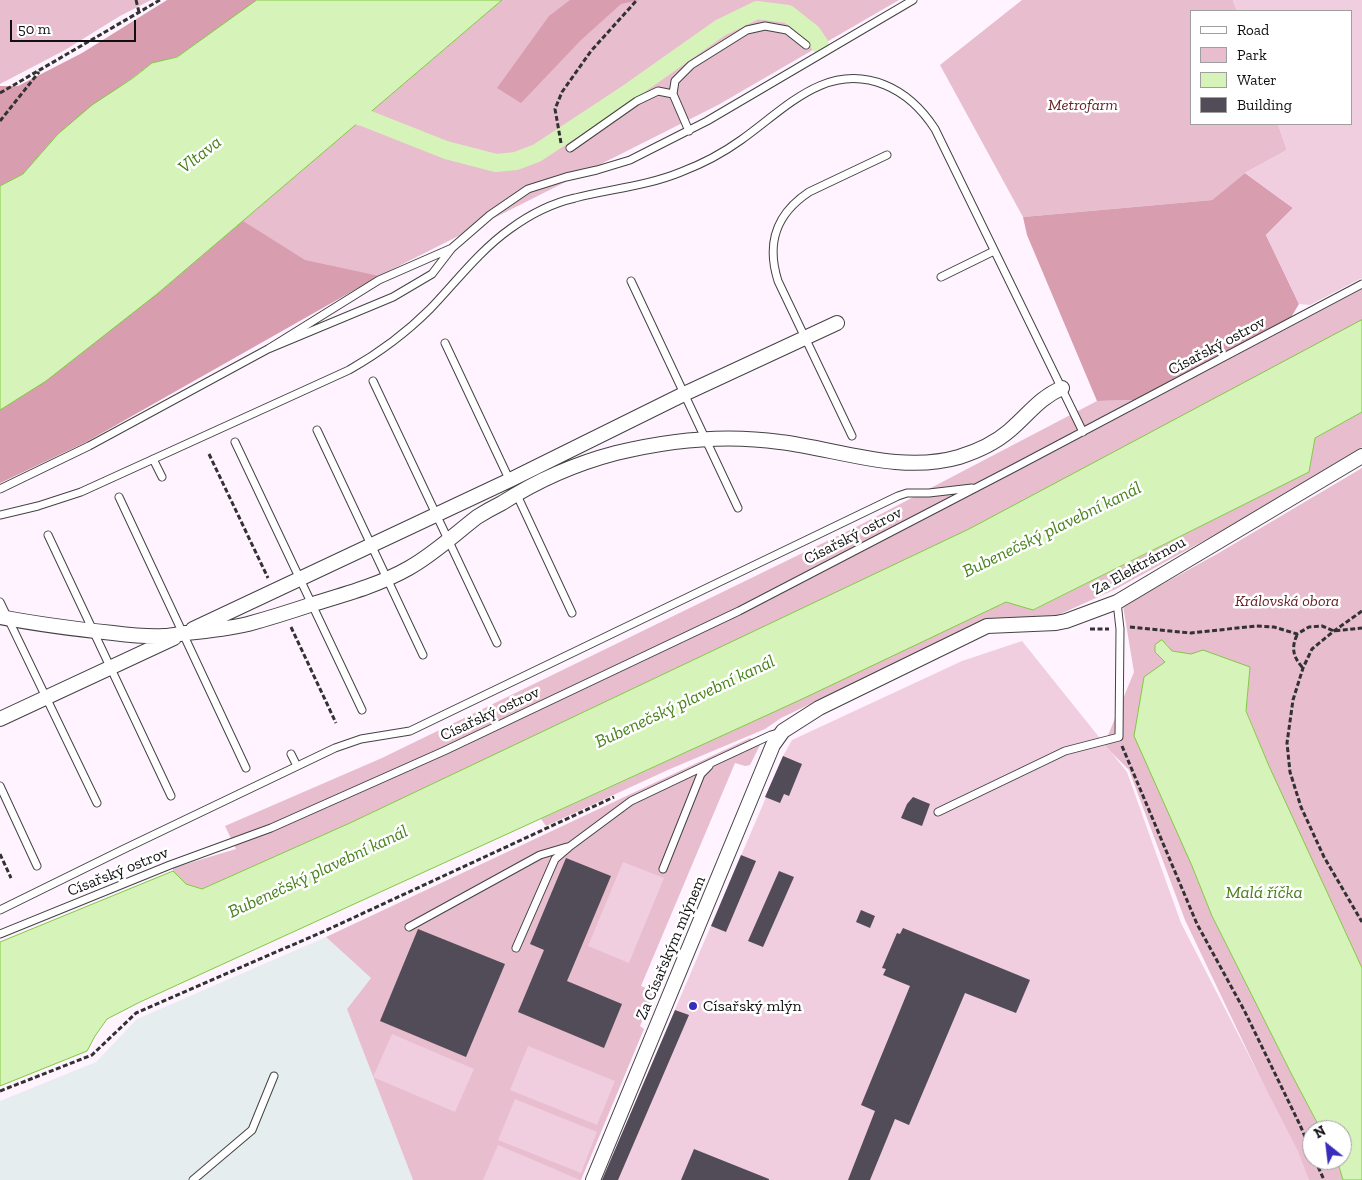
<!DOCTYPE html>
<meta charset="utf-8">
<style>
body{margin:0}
#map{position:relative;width:1362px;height:1180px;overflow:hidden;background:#fef3fe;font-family:"Zilla Slab",serif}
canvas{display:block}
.legend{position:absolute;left:1190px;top:10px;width:162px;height:115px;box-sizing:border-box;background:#fff;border:1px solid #9f9f9f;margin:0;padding:6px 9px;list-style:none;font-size:15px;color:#101010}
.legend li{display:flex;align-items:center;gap:10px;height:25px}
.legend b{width:25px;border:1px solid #9f9f9f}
.north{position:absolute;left:1302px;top:1120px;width:50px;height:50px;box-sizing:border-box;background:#fff;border:1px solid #9f9f9f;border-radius:50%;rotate:331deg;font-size:14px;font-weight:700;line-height:20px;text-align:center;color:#101010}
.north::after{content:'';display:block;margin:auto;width:18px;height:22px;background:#382cbb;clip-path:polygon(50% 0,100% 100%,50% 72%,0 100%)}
.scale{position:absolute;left:10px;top:20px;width:126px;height:22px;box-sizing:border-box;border:2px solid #101010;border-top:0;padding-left:6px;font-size:15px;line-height:18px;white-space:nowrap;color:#101010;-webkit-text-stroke:4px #fff;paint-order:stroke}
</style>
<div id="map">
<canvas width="1362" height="1180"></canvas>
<ul class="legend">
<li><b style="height:6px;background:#fff"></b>Road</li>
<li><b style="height:14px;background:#e8bdce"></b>Park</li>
<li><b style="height:14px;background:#d6f4b9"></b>Water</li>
<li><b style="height:14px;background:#524c58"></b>Building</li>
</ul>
<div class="north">N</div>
<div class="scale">50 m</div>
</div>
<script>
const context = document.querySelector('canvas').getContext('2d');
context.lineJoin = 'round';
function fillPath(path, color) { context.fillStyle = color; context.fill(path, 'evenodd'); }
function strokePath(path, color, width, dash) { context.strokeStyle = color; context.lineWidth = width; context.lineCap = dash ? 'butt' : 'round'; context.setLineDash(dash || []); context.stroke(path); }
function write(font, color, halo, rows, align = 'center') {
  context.font = font + ' "Zilla Slab",serif'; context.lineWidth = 5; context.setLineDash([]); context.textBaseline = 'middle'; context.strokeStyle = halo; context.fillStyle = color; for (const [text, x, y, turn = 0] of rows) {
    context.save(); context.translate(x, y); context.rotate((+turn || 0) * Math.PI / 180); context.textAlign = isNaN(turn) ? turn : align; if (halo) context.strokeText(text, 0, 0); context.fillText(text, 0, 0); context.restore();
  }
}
fillPath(new Path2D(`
 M 326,937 L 371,978 L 347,1009 L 413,1180 L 0,1180 L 0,1101 L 96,1062 L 137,1019 Z`), '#e5edee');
fillPath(new Path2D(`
 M 0,0 L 151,0 L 120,16 L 65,50 L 0,84 Z
 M 502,0 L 899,0 L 718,105 L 379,276 L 86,442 L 0,483 L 46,381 L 157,294 Z
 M 1022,0 L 1233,0 L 1237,11 L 1191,11 L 1191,124 L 1278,124 L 1287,150 L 1245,173 L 1212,200 L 1023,217 L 940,65 Z
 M 1362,283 L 1362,320 L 969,529 L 350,823 L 202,889 L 186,884 L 173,871 L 173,868 L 176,867 L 236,849 L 225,826 L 382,758 L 860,525 L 1097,401 L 1134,400 Z
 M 1362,412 L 1362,447 L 1227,528 L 1116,589 L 1058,615 L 1030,618 L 992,618 L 962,631 L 781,718 L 765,729 L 670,769 L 546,826 L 541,819 L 800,700 L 1006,602 L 1034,610 L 1309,472 L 1315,438 Z
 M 1362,468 L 1362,968 L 1269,766 L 1246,710 L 1250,667 L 1172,651 L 1166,644 L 1160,657 L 1166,661 L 1192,866 L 1212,916 L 1292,1075 L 1321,1130 L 1312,1130 L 1312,1160 L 1337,1160 L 1343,1180 L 1309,1180 L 1185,920 L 1129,770 L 1104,745 L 1134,672 L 1123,606 L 1217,554 Z
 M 750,738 L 760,745 L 750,765 L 745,766 L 735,763 L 641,986 L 655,992 L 640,1026 L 644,1029 L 581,1180 L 413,1180 L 347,1009 L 371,978 L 326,937 Z`), '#e8bdce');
fillPath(new Path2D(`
 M 167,0 L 257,0 L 177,57 L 152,63 L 58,134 L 23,174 L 0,186 L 0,86 L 18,86 L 82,53 Z
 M 570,0 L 639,0 L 621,4 L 581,40 L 521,103 L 497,88 L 549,16 Z
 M 1245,173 L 1293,208 L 1266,235 L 1299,304 L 1290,319 L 1134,400 L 1097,401 L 1027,235 L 1023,217 L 1212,200 Z
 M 243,221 L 305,260 L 379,276 L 86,442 L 0,483 L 0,410 L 46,381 L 162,290 Z`), '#d99db0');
fillPath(new Path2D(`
 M 1233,0 L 1362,0 L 1362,278 L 1310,305 L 1299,304 L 1266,235 L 1293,208 L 1245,173 L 1287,150 L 1278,124 L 1351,124 L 1351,11 L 1237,11 Z
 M 1022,641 L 1127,772 L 1181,923 L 1298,1151 L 1309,1180 L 602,1180 L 770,788 L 783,756 L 792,740 L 962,661 Z
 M 623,862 L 664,878 L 629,963 L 588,946 Z
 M 392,1034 L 474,1069 L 455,1112 L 373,1077 Z
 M 528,1046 L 615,1081 L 597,1125 L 510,1090 Z
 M 515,1099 L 597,1132 L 581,1173 L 498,1140 Z
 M 498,1145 L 580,1180 L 483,1180 Z`), '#f0cee0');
const water = new Path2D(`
 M 257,0 L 502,0 L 157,294 L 46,381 L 0,410 L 0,186 L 23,174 L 58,134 L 92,105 L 133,78 L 152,63 L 177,57 Z
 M 1362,320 L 1362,412 L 1315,438 L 1309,472 L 1033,610 L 1006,602 L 800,700 L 140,1002 L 107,1019 L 95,1036 L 87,1051 L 0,1086 L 0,942 L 173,871 L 186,884 L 202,889 L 350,823 L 969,529 Z
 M 1162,640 L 1172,651 L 1191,654 L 1203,650 L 1250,667 L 1246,711 L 1269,766 L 1362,968 L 1362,1180 L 1343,1180 L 1337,1160 L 1342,1160 L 1342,1130 L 1321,1130 L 1292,1075 L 1212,916 L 1192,866 L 1134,736 L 1144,677 L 1165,662 L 1155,652 L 1155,645 Z`);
fillPath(water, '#d6f4b9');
strokePath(water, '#82c843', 1);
strokePath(new Path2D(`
 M 342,111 L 365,118 L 446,150 L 496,163 L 516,161 L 537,153 L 625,95 L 720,28 L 757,10 L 788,14 L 812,33 L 820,45`), '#d6f4b9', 18);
fillPath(new Path2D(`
 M 783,756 L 802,764 L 789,796 L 784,794 L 780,803 L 765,797 Z
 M 913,797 L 930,804 L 922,826 L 901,818 L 907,804 Z
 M 741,855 L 756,861 L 726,932 L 711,926 Z
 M 566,858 L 611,876 L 567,981 L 622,1004 L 604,1048 L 518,1012 L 544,950 L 530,944 Z
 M 779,871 L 794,877 L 763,947 L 748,941 Z
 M 861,910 L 875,916 L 870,928 L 856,922 Z
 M 903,928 L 1030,980 L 1016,1013 L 965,993 L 909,1125 L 895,1119 L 870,1180 L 848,1180 L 875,1111 L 861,1105 L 910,986 L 883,975 L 886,969 L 882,968 L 897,933 L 900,934 Z
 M 418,929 L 505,964 L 466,1057 L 380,1021 Z
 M 675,1010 L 689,1015 L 618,1180 L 602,1180 Z
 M 694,1149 L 769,1179 L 769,1180 L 681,1180 Z`), '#524c58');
const lane = new Path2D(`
 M 689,131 L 673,94 L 675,81 L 691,65 L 747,30 L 765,26 L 787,30 L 806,45
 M 570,148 L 637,101 L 658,91 L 673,94
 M 452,248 L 490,215 L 528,189 L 566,177 L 597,170 L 630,160 L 707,121 L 913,0
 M 941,277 L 994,251
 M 631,281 L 738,508
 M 445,343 L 510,481
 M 373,381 L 497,643
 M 317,430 L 423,655
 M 852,436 L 778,281 C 766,243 776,214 809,192 L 887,155
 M 235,442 L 362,710
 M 153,459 L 162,477
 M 0,489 L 89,446 L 268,349 L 379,280 L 452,248 L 432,274 L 393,297 L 268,349
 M 516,493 L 572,613
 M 119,497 L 246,768
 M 0,515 L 38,506 L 81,492 L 349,370 C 379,353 406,333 430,309 C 456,282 479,251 510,229 C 529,215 553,203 575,198 C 610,189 647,186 681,172 C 702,164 723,153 741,140 C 785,109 826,61 885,85 C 907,94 922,109 935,129 L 1083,432
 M 48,535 L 171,796
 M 0,602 L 97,803
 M 291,754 L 297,766
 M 0,786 L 37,866
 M 938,812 L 1065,751 L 1119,737 L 1120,629 L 1117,602
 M 663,869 L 701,774 L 709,766
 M 0,910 L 124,849 L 335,748 L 361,739 L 410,731 L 898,496 L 907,493 L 929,493 L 972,488
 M 409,927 L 540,855 L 567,847
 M 0,934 L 170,865 L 271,828 L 444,751 L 739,611 L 1014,468 L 1362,284
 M 516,948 L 555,859 L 569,847 L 631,801 L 713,762 L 771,735 L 781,732
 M 193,1180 L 252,1130 L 274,1076`);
const street = new Path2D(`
 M 0,617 C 37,624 75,629 113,633 C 129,635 147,637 164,636 C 171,636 179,634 186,633 C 207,631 227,629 248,624 C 270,618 292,611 313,604 C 346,594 379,585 409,568 C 434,554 455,534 477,517 C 485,512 494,507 502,503 C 538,480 574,464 616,453 C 669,440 725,434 780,442 C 838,449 900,474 959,457 C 978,451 995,443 1009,431 C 1028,415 1039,398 1062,388
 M 193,629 L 510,480 L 684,394 L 837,323
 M 0,719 L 174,638
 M 593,1180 L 773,745 L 783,731 L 819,708 L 987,626 L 1056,623 L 1066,621 L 1117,602 L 1362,456`);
strokePath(lane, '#434343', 9);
strokePath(street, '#434343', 16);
strokePath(new Path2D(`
 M 136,0 L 139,12
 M 0,93 L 160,0
 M 0,121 L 39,72
 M 561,143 L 555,109 L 562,92 L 591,51 L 637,0
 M 209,454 L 268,578
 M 1362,611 L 1334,631 L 1312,649 L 1303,668 L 1293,700 L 1287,743 L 1290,772 L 1301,807 L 1324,857 L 1362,922
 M 291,627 L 336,723
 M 1130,627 L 1191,633 L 1256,626 L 1274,627 L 1297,634 L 1309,627 L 1322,626 L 1334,631 L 1362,628
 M 1090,629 L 1109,629
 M 1297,635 C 1291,648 1293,657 1303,668
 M 1122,746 L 1197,924 L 1244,1010 L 1300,1125 L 1312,1153
 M 0,854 L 11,878
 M 0,1091 L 92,1055 L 136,1013 L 329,929 L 614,797
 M 1315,1160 L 1324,1180`), '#323232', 3, [5, 2.5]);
strokePath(lane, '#fff', 7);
strokePath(street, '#fff', 14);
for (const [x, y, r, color] of [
 [693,1006,5,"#382cbb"]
]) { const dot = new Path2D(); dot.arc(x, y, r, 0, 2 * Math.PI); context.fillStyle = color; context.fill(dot); strokePath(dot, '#fff', 2); }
write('italic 16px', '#662127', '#fff', [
 ["Metrofarm",1083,105],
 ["Královská obora",1287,601]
]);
write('16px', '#101010', '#fff', [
 ["Císařský ostrov",1217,346,-28],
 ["Císařský ostrov",853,536,-27],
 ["Za Elektrárnou",1139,566,-29],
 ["Císařský ostrov",490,714,-25],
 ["Císařský ostrov",118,872,-22],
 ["Za Císařským mlýnem",671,948,-67]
]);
write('16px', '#101010', '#fff', [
 ["Císařský mlýn",703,1006]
], 'left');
write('italic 18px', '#47821a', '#fff', [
 ["Vltava",200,155,-38],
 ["Bubenečský plavební kanál",1052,530,-26],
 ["Bubenečský plavební kanál",685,702,-25],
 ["Bubenečský plavební kanál",318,872,-25],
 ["Malá říčka",1264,893]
]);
</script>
